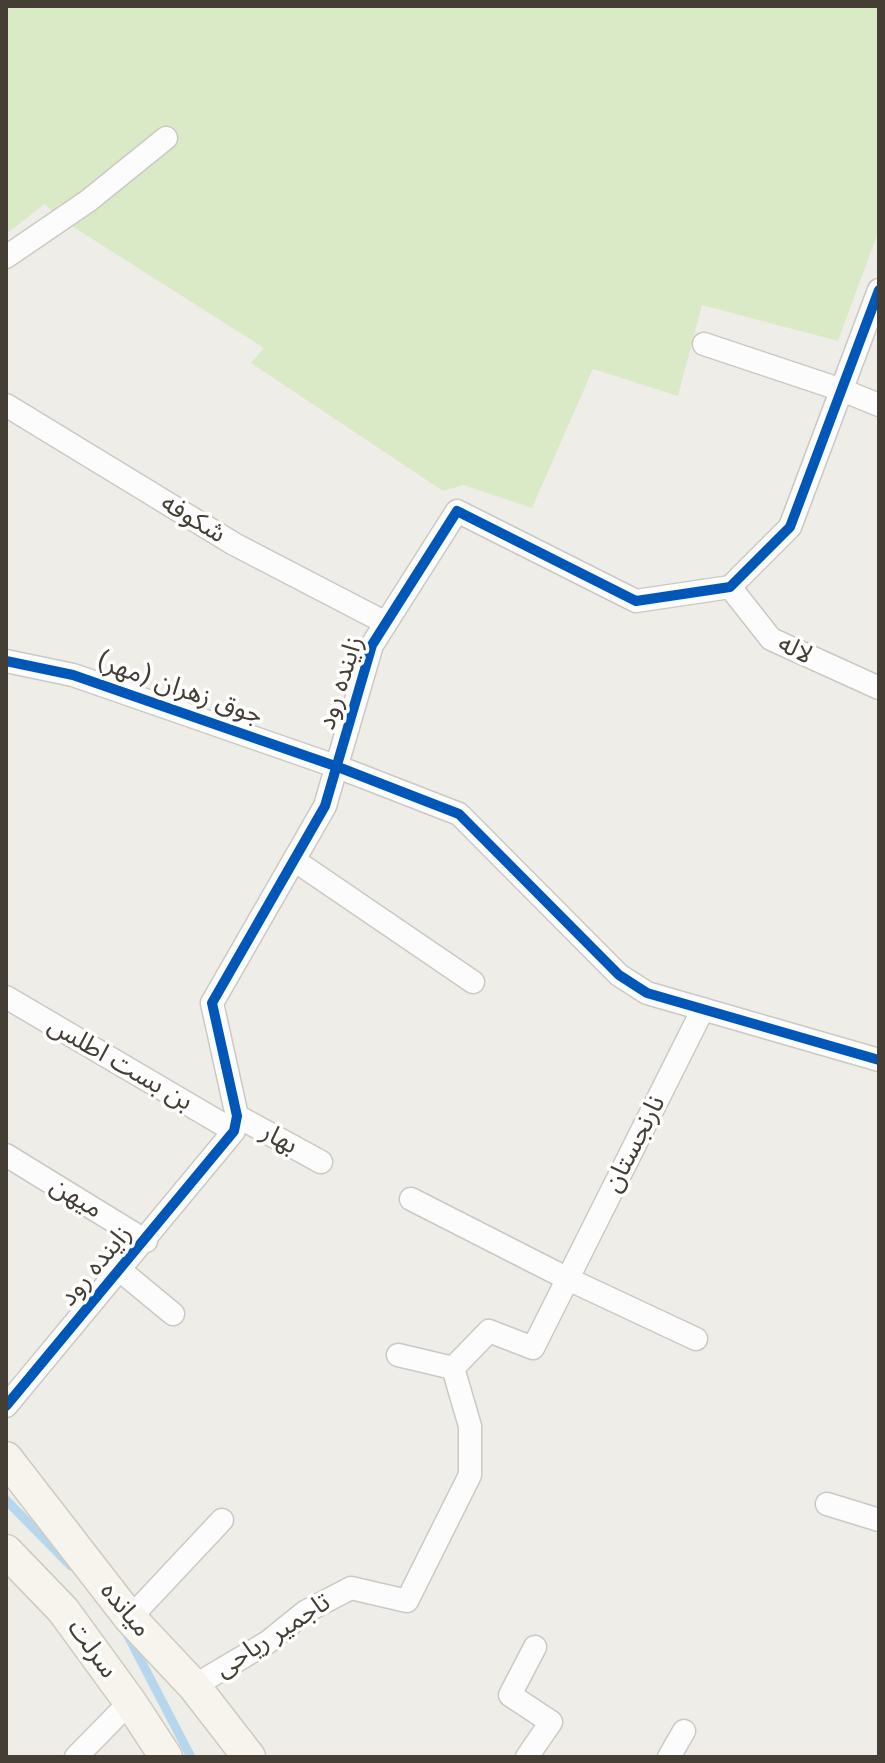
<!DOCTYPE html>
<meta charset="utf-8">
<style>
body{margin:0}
#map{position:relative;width:885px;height:1763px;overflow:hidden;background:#eeede8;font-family:"Fira Sans",sans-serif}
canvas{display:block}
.frame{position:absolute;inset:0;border:8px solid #443e34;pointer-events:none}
</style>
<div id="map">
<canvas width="885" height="1763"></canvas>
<div class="frame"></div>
</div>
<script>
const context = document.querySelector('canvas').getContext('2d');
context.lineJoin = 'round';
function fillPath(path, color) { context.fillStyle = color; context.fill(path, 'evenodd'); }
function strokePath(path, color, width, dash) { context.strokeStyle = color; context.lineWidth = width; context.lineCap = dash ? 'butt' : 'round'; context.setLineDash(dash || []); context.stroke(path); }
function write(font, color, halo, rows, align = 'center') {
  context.font = font + ' "Fira Sans","Noto Sans Arabic",sans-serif'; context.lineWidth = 7; context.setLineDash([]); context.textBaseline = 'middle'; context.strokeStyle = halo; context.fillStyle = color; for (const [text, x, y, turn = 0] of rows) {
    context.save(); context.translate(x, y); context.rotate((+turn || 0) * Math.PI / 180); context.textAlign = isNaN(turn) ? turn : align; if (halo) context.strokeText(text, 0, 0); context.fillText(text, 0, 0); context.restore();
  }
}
fillPath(new Path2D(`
 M 6,6 L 879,6 L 879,230 L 838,341 L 702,305 L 678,396 L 593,369 L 532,508 L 464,485 L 443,491 L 251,363 L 264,348 L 61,219 L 45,204 L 6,234 Z`), '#daeac6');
strokePath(new Path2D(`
 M 6,1500 L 71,1566
 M 126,1632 L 191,1757`), '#b6d6ee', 9);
const street = new Path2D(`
 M 6,257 L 88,201 L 166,138
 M 704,344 L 842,390 L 879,405
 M 6,405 L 234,544 L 386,623
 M 730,587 L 771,639 L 879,688
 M 6,661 L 73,675 L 338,767 L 459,814 L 619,975 L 647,993 L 879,1060
 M 294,860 L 473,982
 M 6,997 L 234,1131
 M 237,1116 L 321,1162
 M 6,1155 L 146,1241
 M 411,1199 L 568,1279 L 696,1339
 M 121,1271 L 173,1314
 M 398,1355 L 453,1368
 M 6,1406 L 234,1131 L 237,1116 L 212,1003 L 325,806 L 372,645 L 457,511 L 636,601 L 730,587 L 790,527 L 879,290
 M 827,1504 L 879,1520
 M 130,1618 L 222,1520
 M 194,1686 L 268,1642 L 305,1612 L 351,1588 L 407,1601 L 470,1475 L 470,1426 L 453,1368 L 489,1331 L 533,1348 L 703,1009
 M 76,1757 L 130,1702
 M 527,1757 L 551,1722 L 510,1695 L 535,1647
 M 669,1757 L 684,1731`);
const secondary = new Path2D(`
 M 6,1458 L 130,1618 L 194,1686 L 249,1757
 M 6,1551 L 63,1610 L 130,1702 L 166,1757`);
strokePath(street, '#cbc9c3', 25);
strokePath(secondary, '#cecabf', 35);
strokePath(street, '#fcfcfc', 22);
strokePath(secondary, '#f6f4ed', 32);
strokePath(new Path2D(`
 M 6,661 L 73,675 L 338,767 L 459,814 L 619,975 L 647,993 L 879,1060
 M 6,1406 L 234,1131 L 237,1116 L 212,1003 L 325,806 L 372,645 L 457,511 L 636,601 L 730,587 L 790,527 L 879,290`), '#0057b8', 10);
write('26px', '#443e34', '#fff', [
 ["شکوفه",193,519,31],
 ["لاله",795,650,27],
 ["زاینده رود",341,683,-72],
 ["جوق زهران (مهر)",180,689,19],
 ["بن بست اطلس",120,1064,30],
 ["بهار",279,1139,28],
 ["نارنجستان",635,1144,-63],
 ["میهن",76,1198,31],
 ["زاینده رود",96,1266,-50],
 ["میانده",125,1610,50],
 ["تاجمیر ریاحی",273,1636,-33],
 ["سرلت",92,1649,54]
]);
</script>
